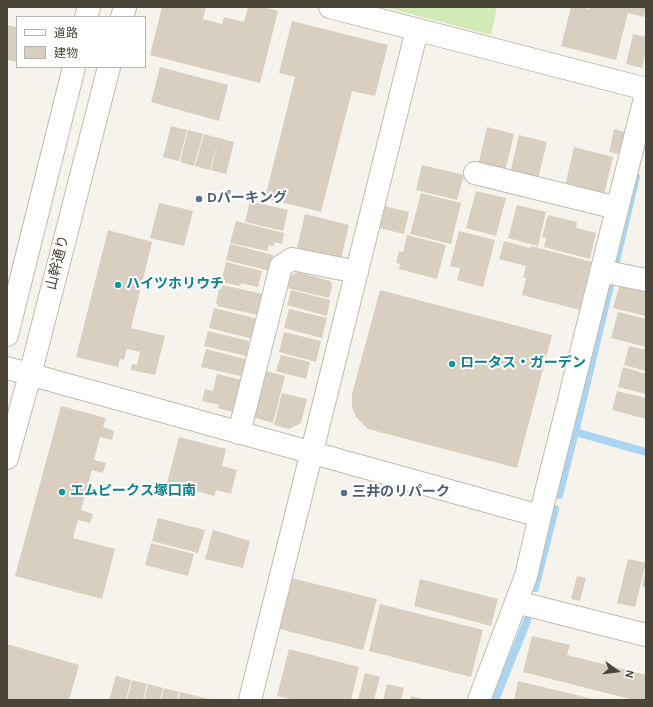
<!DOCTYPE html>
<meta charset="utf-8">
<style>
body{margin:0}
#map{position:relative;width:653px;height:707px;overflow:hidden;background:#f6f3ec;font-family:Overpass,"Noto Sans JP",sans-serif}
canvas{display:block}
.frame{position:absolute;inset:0;border:8px solid #4b4439;pointer-events:none}
.legend{position:absolute;left:16px;top:16px;width:130px;height:52px;box-sizing:border-box;background:#fff;border:1px solid #b7b4b0;margin:0;padding:5px 7px;list-style:none;font-size:12px;color:#4b4439}
.legend li{display:flex;align-items:center;gap:8px;height:20px}
.legend b{width:20px;border:1px solid #b7b4b0}
.north{position:absolute;left:597px;top:651px;width:40px;height:40px;-webkit-text-stroke:3px #fff;paint-order:stroke;rotate:104deg;font-size:11px;font-weight:700;line-height:16px;text-align:center;color:#4b4439}
.north::after{content:'';display:block;margin:auto;width:14px;height:18px;background:#4b4439;clip-path:polygon(50% 0,100% 100%,50% 72%,0 100%)}
</style>
<div id="map">
<canvas width="653" height="707"></canvas>
<div class="frame"></div>
<ul class="legend">
<li><b style="height:5px;background:#fff"></b>道路</li>
<li><b style="height:11px;background:#d8cfc1"></b>建物</li>
</ul>
<div class="north">N</div>
</div>
<script>
const context = document.querySelector('canvas').getContext('2d');
context.lineJoin = 'round';
function fillPath(path, color) { context.fillStyle = color; context.fill(path, 'evenodd'); }
function strokePath(path, color, width, dash) { context.strokeStyle = color; context.lineWidth = width; context.lineCap = dash ? 'butt' : 'round'; context.setLineDash(dash || []); context.stroke(path); }
function write(font, color, halo, rows, align = 'center') {
  context.font = font + ' Overpass,"Noto Sans JP",sans-serif'; context.lineWidth = 4; context.setLineDash([]); context.textBaseline = 'middle'; context.strokeStyle = halo; context.fillStyle = color; for (const [text, x, y, turn = 0] of rows) {
    context.save(); context.translate(x, y); context.rotate((+turn || 0) * Math.PI / 180); context.textAlign = isNaN(turn) ? turn : align; if (halo) context.strokeText(text, 0, 0); context.fillText(text, 0, 0); context.restore();
  }
}
fillPath(new Path2D(`
 M 384,7 L 497,7 L 491,35 Z`), '#d2eab5');
strokePath(new Path2D(`
 M 575,432 L 646,452
 M 559,495 L 575,432 L 636,177
 M 535,588 L 555,509
 M 495,700 L 527,621`), '#a9d4f2', 8);
fillPath(new Path2D(`
 M 162,7 L 206,7 L 203,19 L 222,24 L 224,17 L 244,22 L 248,7 L 264,7 L 278,11 L 260,83 L 150,55 Z
 M 571,7 L 582,7 L 589,9 L 589,7 L 646,7 L 644,17 L 628,13 L 616,60 L 561,46 Z
 M 292,21 L 388,45 L 375,96 L 352,91 L 321,212 L 265,198 L 295,77 L 279,73 Z
 M 7,25 L 17,27 L 17,62 L 7,60 Z
 M 633,34 L 646,37 L 646,51 L 642,68 L 626,64 Z
 M 160,67 L 228,85 L 219,121 L 151,102 Z
 M 171,126 L 187,130 L 179,161 L 163,157 Z
 M 487,127 L 514,134 L 504,176 L 477,170 Z
 M 614,129 L 625,132 L 620,154 L 609,152 Z
 M 188,130 L 203,134 L 194,166 L 180,162 Z
 M 204,134 L 219,138 L 210,170 L 195,166 Z
 M 519,135 L 547,142 L 538,179 L 510,173 Z
 M 219,138 L 234,142 L 226,174 L 211,170 Z
 M 574,147 L 613,157 L 603,199 L 564,190 Z
 M 422,165 L 464,175 L 457,200 L 416,190 Z
 M 476,191 L 506,198 L 496,236 L 466,228 Z
 M 421,193 L 461,203 L 451,244 L 410,234 Z
 M 250,201 L 288,210 L 283,231 L 245,222 Z
 M 159,203 L 193,211 L 184,246 L 150,238 Z
 M 380,205 L 409,212 L 404,234 L 375,227 Z
 M 517,205 L 546,212 L 538,246 L 508,238 Z
 M 305,214 L 349,225 L 340,263 L 296,252 Z
 M 548,215 L 577,222 L 576,228 L 596,233 L 590,259 L 544,247 L 546,238 L 542,237 Z
 M 236,221 L 284,233 L 282,244 L 275,242 L 274,246 L 269,245 L 267,251 L 230,243 Z
 M 108,230 L 152,242 L 131,328 L 165,336 L 155,375 L 131,370 L 132,364 L 137,365 L 140,352 L 127,349 L 124,360 L 120,359 L 118,367 L 76,357 Z
 M 459,231 L 495,240 L 483,287 L 457,280 L 460,268 L 450,266 Z
 M 407,235 L 446,245 L 437,279 L 399,269 L 400,264 L 396,263 L 399,251 L 403,252 Z
 M 504,241 L 530,248 L 531,246 L 592,262 L 580,310 L 522,295 L 526,278 L 523,278 L 526,266 L 499,259 Z
 M 230,244 L 273,255 L 270,271 L 226,260 Z
 M 226,262 L 262,271 L 258,287 L 241,283 L 240,286 L 221,282 Z
 M 297,272 L 331,281 L 332,287 L 329,298 L 287,288 L 290,276 Z
 M 620,284 L 646,291 L 646,316 L 613,308 Z
 M 223,285 L 267,295 L 262,316 L 217,306 L 218,304 L 216,303 L 219,289 L 221,289 Z
 M 291,290 L 330,300 L 327,316 L 287,305 Z
 M 380,290 L 552,335 L 517,468 L 368,429 L 356,417 L 352,408 L 352,394 Z
 M 214,308 L 258,319 L 253,339 L 209,328 Z
 M 289,309 L 327,318 L 322,338 L 284,328 Z
 M 618,312 L 646,319 L 646,347 L 611,338 Z
 M 208,331 L 249,341 L 246,356 L 204,346 Z
 M 284,332 L 321,341 L 316,362 L 279,352 Z
 M 629,346 L 646,350 L 646,371 L 624,365 Z
 M 206,349 L 249,360 L 245,377 L 201,367 Z
 M 281,355 L 310,362 L 306,379 L 276,371 Z
 M 623,367 L 646,374 L 646,394 L 618,387 Z
 M 265,371 L 285,376 L 273,423 L 253,417 Z
 M 217,374 L 246,381 L 236,408 L 232,412 L 218,408 L 219,405 L 202,401 L 205,389 L 213,391 Z
 M 617,391 L 646,398 L 646,419 L 612,410 Z
 M 282,393 L 307,399 L 301,423 L 289,429 L 274,425 Z
 M 61,406 L 106,418 L 103,427 L 114,431 L 112,440 L 100,437 L 94,460 L 106,463 L 103,473 L 92,470 L 81,510 L 93,514 L 90,523 L 78,520 L 73,538 L 115,549 L 102,599 L 15,576 Z
 M 179,437 L 226,449 L 222,466 L 237,470 L 231,494 L 216,490 L 214,496 L 167,483 Z
 M 158,518 L 205,530 L 198,553 L 152,541 Z
 M 213,530 L 250,541 L 243,568 L 205,559 Z
 M 151,543 L 194,554 L 188,576 L 145,565 Z
 M 628,559 L 646,563 L 635,607 L 617,603 Z
 M 645,572 L 646,572 L 646,587 L 642,586 Z
 M 577,576 L 586,578 L 580,601 L 571,599 Z
 M 291,578 L 377,599 L 363,650 L 279,629 Z
 M 420,579 L 498,599 L 491,626 L 414,606 Z
 M 380,604 L 483,630 L 471,677 L 369,651 Z
 M 532,636 L 570,645 L 567,655 L 646,675 L 646,700 L 634,700 L 523,672 Z
 M 7,644 L 79,665 L 69,700 L 7,700 Z
 M 289,649 L 359,667 L 351,700 L 294,700 L 277,696 Z
 M 365,673 L 380,677 L 374,700 L 358,700 Z
 M 116,676 L 131,680 L 126,700 L 109,700 Z
 M 132,680 L 147,684 L 143,700 L 127,700 Z
 M 518,681 L 593,699 L 593,700 L 514,700 Z
 M 148,684 L 163,688 L 160,700 L 144,700 Z
 M 387,684 L 404,688 L 401,700 L 383,700 Z
 M 164,688 L 179,692 L 177,700 L 161,700 Z
 M 180,692 L 209,699 L 209,700 L 178,700 Z
 M 411,696 L 423,699 L 423,700 L 410,700 Z`), '#d8cfc1');
const minor = new Path2D(`
 M 330,7 L 646,89
 M 86,17 L 89,7
 M 122,17 L 125,7
 M 475,173 L 617,208
 M 601,271 L 646,280
 M 7,335 L 74,67
 M 7,368 L 540,516
 M 239,433 L 281,266 L 292,259 L 357,272
 M 7,458 L 30,375 L 109,67
 M 516,602 L 646,635
 M 250,700 L 417,30
 M 479,700 L 526,576 L 540,516 L 646,94`);
strokePath(minor, '#c2bbae', 24);
strokePath(minor, '#fff', 22);
for (const [x, y, r, color] of [
 [199,199,4,"#5c6f8a"],
 [118,285,4,"#0f9aa8"],
 [452,364,4,"#0f9aa8"],
 [62,492,4,"#0f9aa8"],
 [344,493,4,"#5c6f8a"]
]) { const dot = new Path2D(); dot.arc(x, y, r, 0, 2 * Math.PI); context.fillStyle = color; context.fill(dot); strokePath(dot, '#fff', 1.5); }
write('bold 14px', '#4e5e75', '#fff', [
 ["Dパーキング",207,199],
 ["三井のリパーク",352,493]
], 'left');
write('14px', '#4b4439', '#fff', [
 ["山幹通り",59,263,-76]
]);
write('bold 14px', '#0d838f', '#fff', [
 ["ハイツホリウチ",126,285],
 ["ロータス・ガーデン",460,364],
 ["エムピークス塚口南",70,492]
], 'left');
</script>
